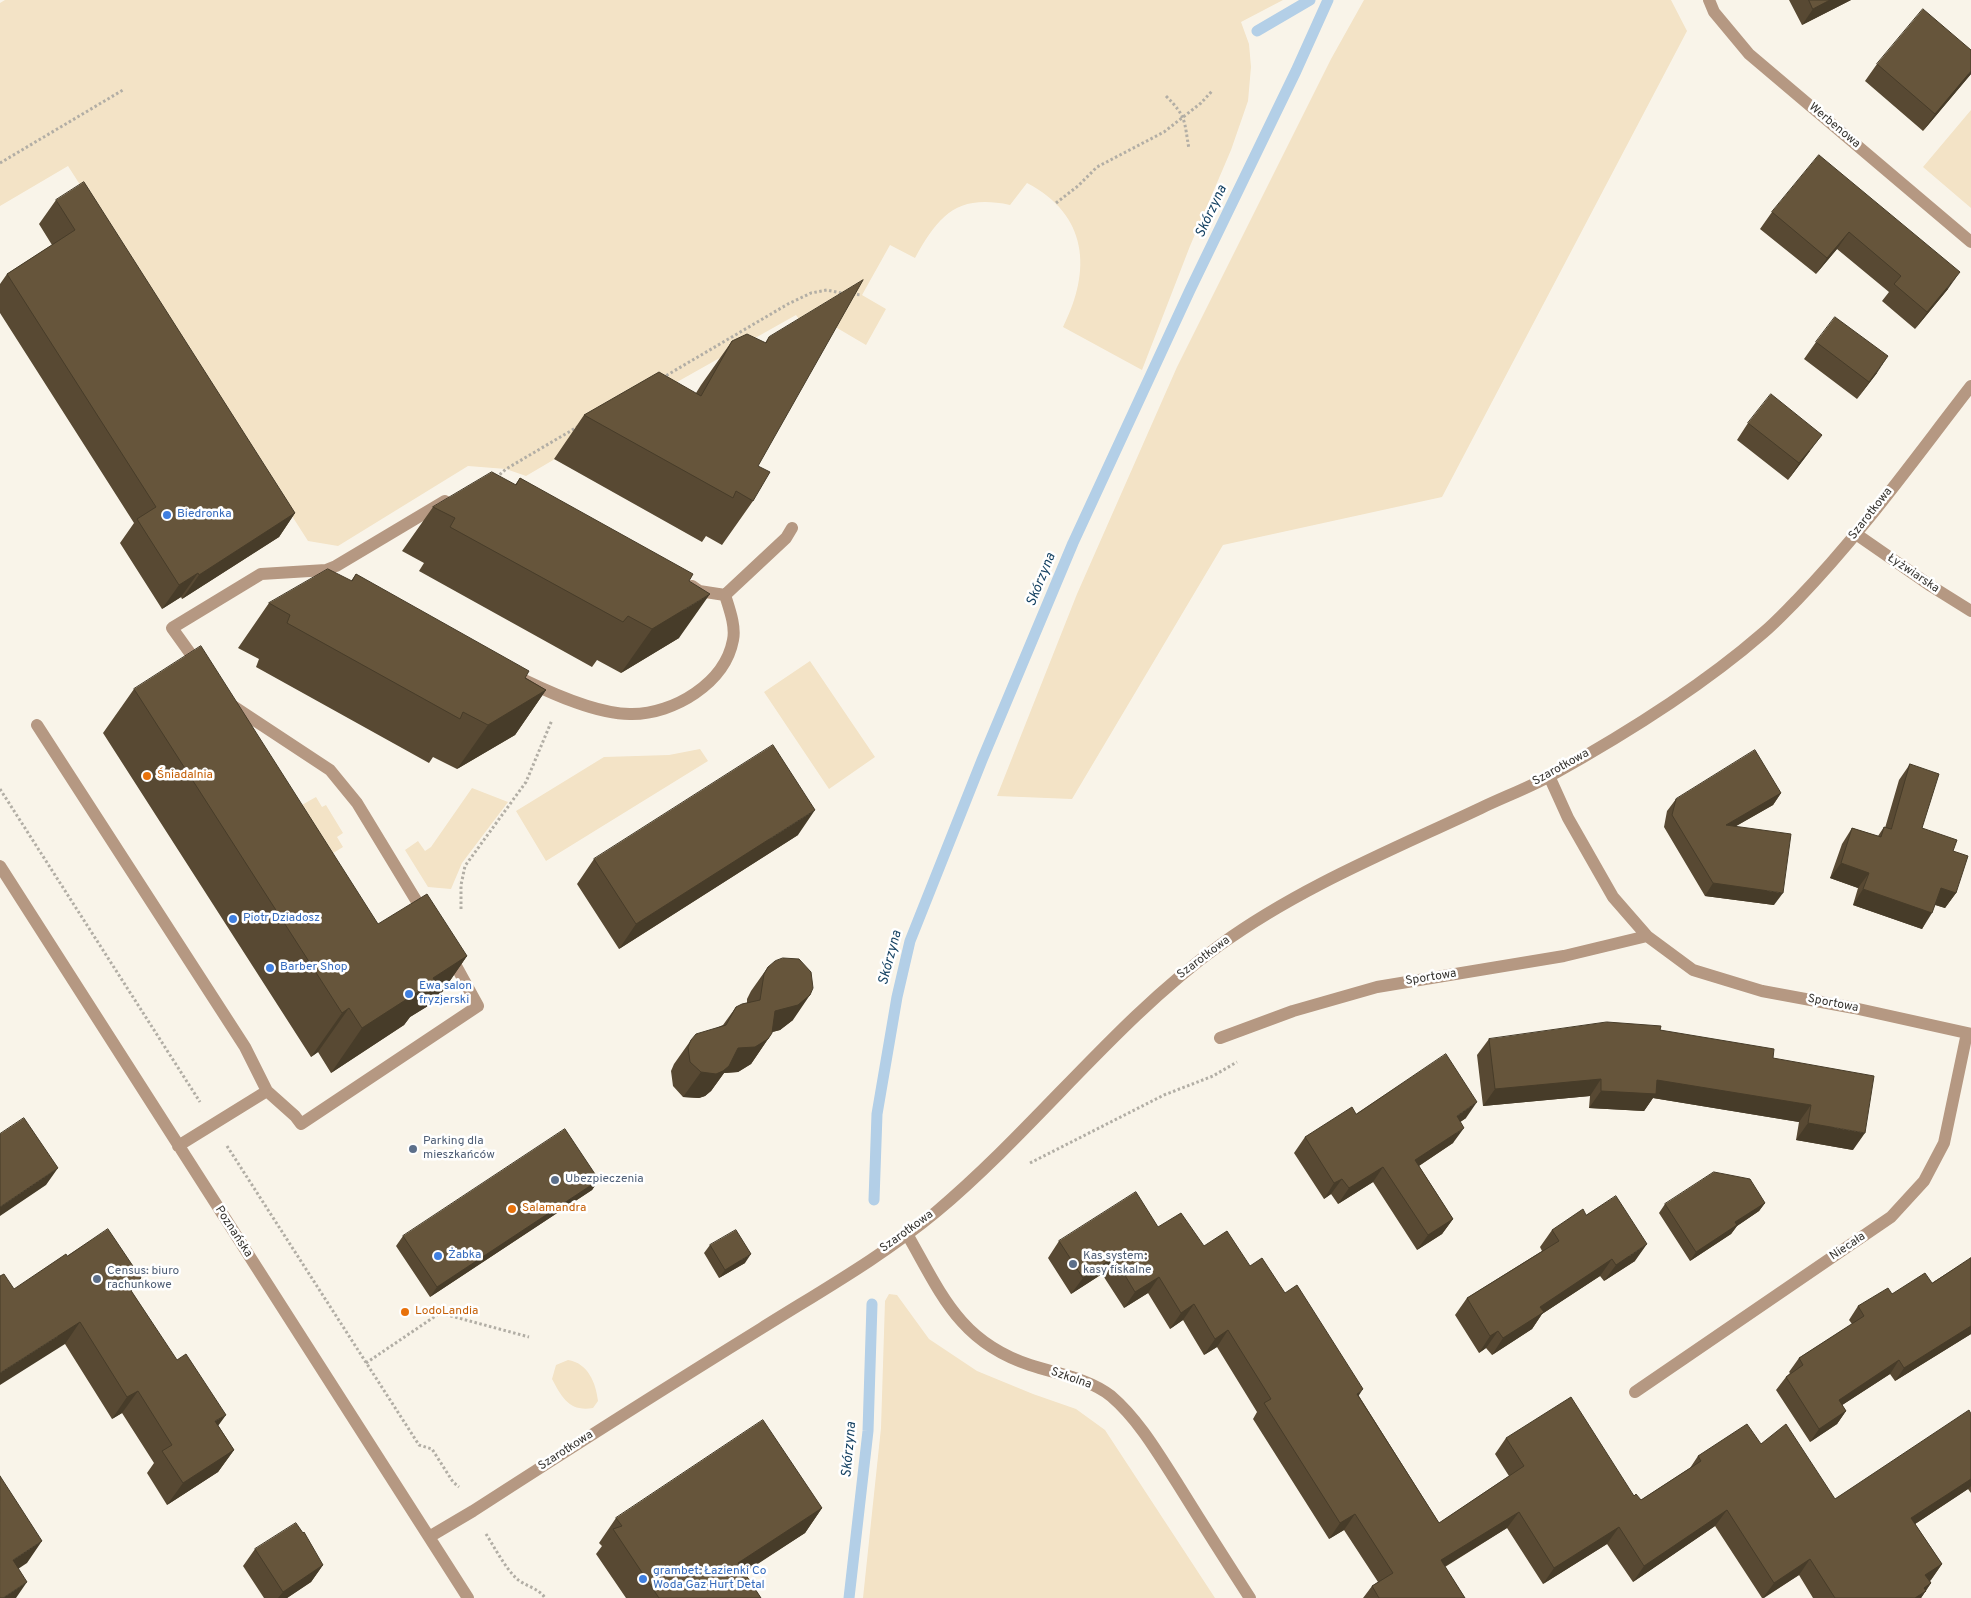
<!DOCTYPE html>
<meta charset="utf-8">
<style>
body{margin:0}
canvas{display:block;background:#f9f4e9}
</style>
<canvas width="1971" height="1598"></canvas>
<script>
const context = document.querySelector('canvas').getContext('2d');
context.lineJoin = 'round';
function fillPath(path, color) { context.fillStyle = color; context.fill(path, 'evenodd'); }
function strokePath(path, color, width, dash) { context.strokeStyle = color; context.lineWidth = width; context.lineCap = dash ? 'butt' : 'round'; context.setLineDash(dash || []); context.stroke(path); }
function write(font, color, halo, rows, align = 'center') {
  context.font = font + ' Overpass,sans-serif'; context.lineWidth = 5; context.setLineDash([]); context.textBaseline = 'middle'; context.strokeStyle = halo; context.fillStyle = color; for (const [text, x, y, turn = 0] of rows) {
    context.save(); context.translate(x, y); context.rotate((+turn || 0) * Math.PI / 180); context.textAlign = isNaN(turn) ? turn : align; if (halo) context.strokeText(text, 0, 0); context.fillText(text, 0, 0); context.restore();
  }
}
fillPath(new Path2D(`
 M 5,0 L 1283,0 L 1241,22 L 1249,44 L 1251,67 L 1248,101 L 1231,150 L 1190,246 L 1142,370 L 1063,327 C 1092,270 1088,215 1027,183 L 1010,205 C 957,194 939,215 915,258 L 890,245 L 862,295 L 886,309 L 866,345 L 832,325 L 811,337 L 796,315 L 638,404 L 628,416 L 526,476 L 506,469 L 468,466 L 338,546 L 308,541 L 68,166 L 0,206 L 0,3 Z
 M 1364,0 L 1671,0 L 1687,31 L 1442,497 L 1223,545 L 1072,799 L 997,796 L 1077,594 L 1177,367 L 1331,59 Z
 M 1971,110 L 1971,208 L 1923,167 Z
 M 810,661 L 875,757 L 829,789 L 764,692 Z
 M 700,749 L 708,761 L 546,861 L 516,811 L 604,757 L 669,755 Z
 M 472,788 L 508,802 L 462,863 L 451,889 L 428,887 L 405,850 L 418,841 L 425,851 L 431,847 Z
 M 316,797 L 322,807 L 326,805 L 343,833 L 337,837 L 343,847 L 322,860 L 293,810 Z
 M 889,1294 L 897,1295 L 929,1339 L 977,1371 L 1033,1394 L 1076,1409 L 1105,1430 L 1215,1598 L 863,1598 L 881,1428 L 885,1301 Z
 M 568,1360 C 588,1363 596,1383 598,1401 L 593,1408 C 570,1412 562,1398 552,1379 L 556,1365 Z`), '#f3e3c6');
strokePath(new Path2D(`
 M 1257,31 L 1310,0
 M 874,1200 L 877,1114 L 897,997 L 910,941 L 982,760 L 1073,543 L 1190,290 L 1296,71 L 1328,0
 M 849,1598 L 868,1431 L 872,1304`), '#b3cfe7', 11);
strokePath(new Path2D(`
 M 1166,96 C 1187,117 1184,121 1189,149
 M 0,163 L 123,90
 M 1056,203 L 1078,186 L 1097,167 L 1164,132 L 1201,103 L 1213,90
 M 852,294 L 862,295
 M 662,378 L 788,304 L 811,293 L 827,290 L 846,294
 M 496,478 L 506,469 L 579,426
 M 0,789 L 200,1102
 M 461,909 L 461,885 L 465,866 L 526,782 L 552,720
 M 227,1146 L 419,1445 L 432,1449 L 453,1482 L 459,1487
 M 1030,1163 L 1164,1095 L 1213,1076 L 1237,1062
 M 366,1363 L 440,1313 L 529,1337
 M 486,1534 C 495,1548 504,1566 516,1578 C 524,1586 539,1588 545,1598`), '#b2aea5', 3, [2.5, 2.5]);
strokePath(new Path2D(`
 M 1709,0 L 1714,12 L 1749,54 L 1971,242
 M 1856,534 L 1931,586 L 1971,611
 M 692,586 L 699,591 L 725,595 L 786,538 L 792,528
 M 200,667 L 172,628 L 261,574 L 326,570 L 336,566 L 445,501
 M 524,680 C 553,694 599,715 632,714 C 674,714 725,683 733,640 C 736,626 729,608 725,595
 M 233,706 L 330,770 L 357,803 L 425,915
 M 37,725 L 245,1047 L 267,1091 L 295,1116 L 301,1124 L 478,1006 L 450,955
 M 1549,776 L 1568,818 L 1613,897 L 1647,936 L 1693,970 L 1762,991 L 1854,1008 L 1971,1034
 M 0,866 L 468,1598
 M 1220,1038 L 1293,1011 L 1377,987 L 1564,956 L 1647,936
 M 178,1146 L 267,1091
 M 907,1234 C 941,1293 959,1342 1030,1365 C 1057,1374 1088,1378 1111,1396 C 1139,1420 1159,1455 1179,1486 C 1202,1523 1226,1561 1250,1598
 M 1635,1392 L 1891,1217 L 1924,1181 L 1944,1143 L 1967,1033
 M 429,1537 L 473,1511 C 569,1449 665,1388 762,1328 C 821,1291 883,1256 936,1212 C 1036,1128 1115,1021 1220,945 C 1300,887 1392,850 1481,808 C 1504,797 1528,788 1550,776 C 1622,736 1701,687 1763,633 C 1775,623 1786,611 1797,600 C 1861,534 1915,458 1971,386`), '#b59882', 12);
fillPath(new Path2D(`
 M 1789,0 L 1851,0 L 1802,25 Z
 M 1877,64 L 1971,74 L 1923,131 L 1865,81 Z
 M 1819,155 L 1948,289 L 1915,329 L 1882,301 L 1889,292 L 1837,249 L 1816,274 L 1760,229 L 1772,212 Z
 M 56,200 L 295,513 L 279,537 L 182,599 L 181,597 L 162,609 L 120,543 L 134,523 L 0,313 L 0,284 L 7,274 L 52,245 L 39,224 Z
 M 769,337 L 758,466 L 753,501 L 722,545 L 706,536 L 702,542 L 554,459 L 584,415 L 696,393 L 701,385 L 732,341 L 765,343 Z
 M 1816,342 L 1877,373 L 1857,399 L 1804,359 Z
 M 1748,423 L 1810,451 L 1788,480 L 1737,440 Z
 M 520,478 L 689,581 L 679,638 L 621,673 L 597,660 L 592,667 L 419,571 L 424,563 L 402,551 L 433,507 L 515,485 Z
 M 356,574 L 546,690 L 515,735 L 457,769 L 433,757 L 429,763 L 256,667 L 259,659 L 238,648 L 269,603 L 351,581 Z
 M 134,689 L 378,924 L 467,956 L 436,1001 L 410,1017 L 404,1025 L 331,1073 L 318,1052 L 311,1057 L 103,733 Z
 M 1910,764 L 1922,828 L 1953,851 L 1956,893 L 1945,908 L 1935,905 L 1922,929 L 1853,905 L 1858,888 L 1830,878 L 1842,844 L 1852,828 L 1878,836 L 1884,827 L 1885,828 L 1899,780 Z
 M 1781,793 L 1773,805 L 1736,826 L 1774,905 L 1705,896 L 1664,827 L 1667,811 L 1676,799 Z
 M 798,835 L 619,949 L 577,884 L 594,859 Z
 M 768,967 L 793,1020 L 780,1030 L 772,1032 L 768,1039 L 751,1064 L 738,1072 L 724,1073 L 711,1091 L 705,1096 L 699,1098 L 683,1097 L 673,1086 L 671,1071 L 674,1064 L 691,1040 L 723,1025 L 736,1007 L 747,1003 L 747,999 L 751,991 Z
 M 1660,1030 L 1773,1058 L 1853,1150 L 1796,1140 L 1799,1122 L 1653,1098 L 1644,1111 L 1589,1108 L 1590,1096 L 1483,1106 L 1477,1055 L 1489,1039 Z
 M 1356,1114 L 1466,1118 L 1460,1122 L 1453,1143 L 1419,1166 L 1453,1219 L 1442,1234 L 1417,1250 L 1373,1182 L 1338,1204 L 1331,1194 L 1324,1199 L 1294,1153 L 1305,1137 Z
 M 599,1180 L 592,1190 L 430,1297 L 396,1246 L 403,1236 Z
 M 1765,1203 L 1759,1211 L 1737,1226 L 1731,1234 L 1690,1261 L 1659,1213 L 1665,1204 Z
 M 1586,1215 L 1635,1261 L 1604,1281 L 1600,1276 L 1542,1314 L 1532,1329 L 1492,1355 L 1486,1348 L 1479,1353 L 1455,1315 L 1467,1298 L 1542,1251 L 1540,1247 L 1552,1230 Z
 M 1158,1227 L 1250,1266 L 1285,1293 L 1359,1396 L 1439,1523 L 1509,1476 L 1495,1454 L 1506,1438 L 1634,1496 L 1641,1500 L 1690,1468 L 1698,1456 L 1761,1444 L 1835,1499 L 1971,1414 L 1971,1493 L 1968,1489 L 1915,1524 L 1942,1564 L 1930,1581 L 1931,1583 L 1921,1598 L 1813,1598 L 1799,1575 L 1764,1598 L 1762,1598 L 1715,1526 L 1633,1582 L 1607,1544 L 1543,1584 L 1507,1528 L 1445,1567 L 1465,1598 L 1363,1598 L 1372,1586 L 1378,1582 L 1344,1530 L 1329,1539 L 1253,1419 L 1257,1412 L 1217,1347 L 1204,1355 L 1183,1320 L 1170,1329 L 1148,1293 L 1124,1308 L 1102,1274 L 1071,1294 L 1048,1258 L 1059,1241 Z
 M 710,1245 L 745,1263 L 719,1278 L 704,1253 Z
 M 1971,1258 L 1971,1334 L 1895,1381 L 1890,1374 L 1842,1405 L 1846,1411 L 1837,1424 L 1810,1442 L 1776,1390 L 1786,1377 L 1790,1373 L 1789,1372 L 1799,1358 L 1852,1324 L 1849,1320 L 1858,1306 L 1892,1294 L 1932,1283 Z
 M 141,1278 L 131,1291 L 234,1450 L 218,1472 L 167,1505 L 147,1473 L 154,1463 L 122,1413 L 112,1419 L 65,1344 L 14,1289 Z
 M 822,1508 L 805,1533 L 744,1572 L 761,1598 L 626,1598 L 596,1554 L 602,1546 L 599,1543 L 616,1518 Z
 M 255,1549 L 323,1565 L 311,1582 L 287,1598 L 264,1598 L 243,1566 Z`), '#584933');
fillPath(new Path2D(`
 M 1830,0 L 1851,0 L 1802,25 L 1813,9 Z
 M 1971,71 L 1971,74 L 1923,131 L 1935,114 Z
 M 1849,232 L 1837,249 L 1816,274 L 1827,258 Z
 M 1960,272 L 1948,289 L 1915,329 L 1927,312 Z
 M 1888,356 L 1877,373 L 1857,399 L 1869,382 Z
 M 1822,435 L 1810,451 L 1788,480 L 1799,463 Z
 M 295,513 L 279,537 L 182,599 L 199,575 Z
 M 198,573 L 181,597 L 162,609 L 179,585 Z
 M 710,594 L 679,638 L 621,673 L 652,629 Z
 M 546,690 L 515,735 L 457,769 L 488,725 Z
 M 1781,793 L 1773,805 L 1717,837 L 1726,825 Z
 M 815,810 L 798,835 L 619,949 L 636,924 Z
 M 1841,863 L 1869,873 L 1858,888 L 1830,878 Z
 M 1713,883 L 1783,893 L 1774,905 L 1705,896 Z
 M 1941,888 L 1956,893 L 1945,908 L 1930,903 Z
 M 1863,889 L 1932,913 L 1922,929 L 1853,905 Z
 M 467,956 L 436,1001 L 410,1017 L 404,1025 L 331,1073 L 362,1028 L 433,978 Z
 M 810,995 L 793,1020 L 780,1030 L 758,1036 L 775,1011 Z
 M 349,1008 L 318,1052 L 311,1057 L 342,1013 Z
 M 768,1039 L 751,1064 L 738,1072 L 724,1073 L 711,1091 L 705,1096 L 699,1098 L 683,1097 L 701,1072 L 738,1048 Z
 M 1601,1079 L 1590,1096 L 1483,1106 L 1495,1089 Z
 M 1657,1080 L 1811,1105 L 1799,1122 L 1653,1098 L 1644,1111 L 1589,1108 L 1601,1091 Z
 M 1477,1102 L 1466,1118 L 1446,1132 L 1457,1116 Z
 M 1808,1123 L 1865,1133 L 1853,1150 L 1796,1140 Z
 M 1464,1128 L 1453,1143 L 1405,1175 L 1415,1160 Z
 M 1383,1167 L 1373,1182 L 1338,1204 L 1349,1188 Z
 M 58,1168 L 46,1185 L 0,1216 L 0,1207 Z
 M 1342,1179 L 1331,1194 L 1324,1199 L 1334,1183 Z
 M 599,1180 L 592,1190 L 430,1297 L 437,1287 Z
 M 1765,1203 L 1759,1211 L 1737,1226 L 1731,1234 L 1690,1261 L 1696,1252 L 1735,1222 Z
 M 1453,1219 L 1442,1234 L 1417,1250 L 1428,1235 Z
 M 1647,1244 L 1635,1261 L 1604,1281 L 1616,1265 Z
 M 751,1254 L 745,1263 L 719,1278 L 725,1270 Z
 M 1114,1257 L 1102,1274 L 1071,1294 L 1083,1278 Z
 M 1612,1259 L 1600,1276 L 1542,1314 L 1532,1329 L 1492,1355 L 1503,1338 L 1540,1307 Z
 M 1159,1277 L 1148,1293 L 1124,1308 L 1135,1292 Z
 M 141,1278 L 125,1300 L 128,1286 Z
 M 1194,1304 L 1183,1320 L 1170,1329 L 1181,1313 Z
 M 80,1322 L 65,1344 L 0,1385 L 0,1373 Z
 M 1971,1326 L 1971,1334 L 1895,1381 L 1904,1368 Z
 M 1228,1330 L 1217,1347 L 1204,1355 L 1215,1339 Z
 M 1498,1331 L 1486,1348 L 1479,1353 L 1490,1336 Z
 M 1899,1360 L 1890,1374 L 1830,1413 L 1839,1400 Z
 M 1363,1389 L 1352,1406 L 1357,1394 Z
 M 138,1391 L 122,1413 L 112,1419 L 127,1397 Z
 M 1846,1411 L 1837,1424 L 1810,1442 L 1819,1429 Z
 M 226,1415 L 210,1437 L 215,1421 Z
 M 234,1450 L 218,1472 L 167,1505 L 183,1483 Z
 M 1971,1479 L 1971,1486 L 1968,1489 L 1900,1534 L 1911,1518 Z
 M 822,1508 L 805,1533 L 721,1588 L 738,1563 Z
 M 1727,1510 L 1715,1526 L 1633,1582 L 1644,1566 Z
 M 1519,1512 L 1507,1528 L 1429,1576 L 1441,1560 Z
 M 1355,1514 L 1344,1530 L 1329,1539 L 1340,1523 Z
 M 1619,1527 L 1607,1544 L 1543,1584 L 1554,1568 Z
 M 42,1541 L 27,1563 L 0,1581 L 13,1560 Z
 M 1810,1559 L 1799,1575 L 1763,1598 L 1774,1583 Z
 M 1942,1564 L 1931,1580 L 1914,1591 L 1925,1575 Z
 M 323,1565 L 311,1582 L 287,1598 L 278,1598 L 283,1592 Z
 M 27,1582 L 16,1598 L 3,1598 Z
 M 1931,1583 L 1921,1598 L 1915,1598 L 1924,1588 Z`), '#473c29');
const building = new Path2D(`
 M 1809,0 L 1830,0 L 1813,9 Z
 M 1923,9 L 1971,50 L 1971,71 L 1935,114 L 1877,64 Z
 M 1819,155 L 1960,272 L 1927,312 L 1894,284 L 1901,276 L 1849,232 L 1827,258 L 1772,212 Z
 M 84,182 L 295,513 L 199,575 L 198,573 L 179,585 L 137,519 L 156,507 L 7,274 L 75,230 L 56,200 Z
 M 863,280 L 758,466 L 770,472 L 753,501 L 736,491 L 733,498 L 584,415 L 659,372 L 701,396 L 732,341 L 747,334 L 766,343 L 769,337 Z
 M 1835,317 L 1888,356 L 1869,382 L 1816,342 Z
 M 1771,394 L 1822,435 L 1799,463 L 1748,423 Z
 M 492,472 L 516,485 L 520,478 L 693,574 L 689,581 L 710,594 L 652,629 L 628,616 L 623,622 L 450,527 L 455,518 L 433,507 Z
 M 328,569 L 352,581 L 356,574 L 529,671 L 525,678 L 546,690 L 488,725 L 463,712 L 460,719 L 287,623 L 290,615 L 269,603 Z
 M 201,646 L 378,924 L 427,894 L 467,956 L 433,978 L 435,981 L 362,1028 L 349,1008 L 342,1013 L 134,689 Z
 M 773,745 L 815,810 L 636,924 L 594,859 Z
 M 1755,750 L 1781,793 L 1726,825 L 1791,834 L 1783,893 L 1713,883 L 1672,815 L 1676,799 Z
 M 1910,764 L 1939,774 L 1922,828 L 1957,840 L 1953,851 L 1968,856 L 1956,893 L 1941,888 L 1932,913 L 1863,889 L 1869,873 L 1841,863 L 1852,828 L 1881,837 L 1884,827 L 1891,829 Z
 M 783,958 L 799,959 L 811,972 L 813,988 L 810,995 L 798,1005 L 775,1011 L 772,1033 L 768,1039 L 755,1047 L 738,1048 L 729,1066 L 723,1071 L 716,1074 L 701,1072 L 690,1062 L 688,1047 L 691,1040 L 696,1034 L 726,1025 L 736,1007 L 742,1004 L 760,1000 L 764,974 L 768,967 L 775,961 Z
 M 1607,1022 L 1661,1026 L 1660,1030 L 1774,1049 L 1773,1058 L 1874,1076 L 1865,1133 L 1808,1123 L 1811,1105 L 1657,1080 L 1656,1094 L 1601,1091 L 1601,1079 L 1495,1089 L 1489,1039 Z
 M 1446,1054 L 1477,1102 L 1457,1116 L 1464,1128 L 1415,1160 L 1453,1219 L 1428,1235 L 1383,1167 L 1349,1188 L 1342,1179 L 1334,1183 L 1305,1137 L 1352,1107 L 1356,1114 Z
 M 24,1118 L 58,1168 L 0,1207 L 0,1134 Z
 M 565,1129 L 599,1180 L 437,1287 L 403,1236 Z
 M 1714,1172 L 1750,1179 L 1765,1203 L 1735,1222 L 1737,1225 L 1696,1252 L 1665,1204 Z
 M 1136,1192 L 1158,1227 L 1181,1213 L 1204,1246 L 1227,1231 L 1250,1266 L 1262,1258 L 1285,1293 L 1297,1285 L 1363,1389 L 1357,1394 L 1439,1523 L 1524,1466 L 1506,1438 L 1571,1397 L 1634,1496 L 1636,1494 L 1641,1500 L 1701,1461 L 1698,1456 L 1747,1424 L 1761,1444 L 1786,1424 L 1835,1499 L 1969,1410 L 1971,1414 L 1971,1479 L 1911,1518 L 1942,1564 L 1925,1575 L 1931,1583 L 1924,1588 L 1926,1591 L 1915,1598 L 1835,1598 L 1810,1559 L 1774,1583 L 1727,1510 L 1644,1566 L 1619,1527 L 1554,1568 L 1519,1512 L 1441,1560 L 1465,1598 L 1379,1598 L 1372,1586 L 1393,1573 L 1355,1514 L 1340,1523 L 1264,1403 L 1271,1399 L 1228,1330 L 1215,1339 L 1194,1304 L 1181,1313 L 1159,1277 L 1135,1292 L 1114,1257 L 1083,1278 L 1059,1241 Z
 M 1616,1196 L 1647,1244 L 1616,1265 L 1612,1259 L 1540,1307 L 1544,1312 L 1503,1338 L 1498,1331 L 1490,1336 L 1467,1298 L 1559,1241 L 1552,1230 L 1583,1209 L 1586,1215 Z
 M 108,1229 L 141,1278 L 128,1286 L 177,1360 L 186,1354 L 226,1415 L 215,1421 L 234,1450 L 183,1483 L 162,1451 L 172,1445 L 138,1391 L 127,1397 L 80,1322 L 0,1373 L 0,1276 L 4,1274 L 14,1289 L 66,1254 L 67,1256 Z
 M 736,1230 L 751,1254 L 725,1270 L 710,1245 Z
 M 1971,1258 L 1971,1326 L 1904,1368 L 1899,1360 L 1839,1400 L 1846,1411 L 1819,1429 L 1786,1377 L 1803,1365 L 1799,1358 L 1864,1316 L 1858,1306 L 1888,1288 L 1892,1294 L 1925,1273 L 1932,1283 Z
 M 763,1420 L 822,1508 L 738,1563 L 761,1598 L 659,1598 L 613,1529 L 622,1526 L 616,1518 Z
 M 0,1476 L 42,1541 L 13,1560 L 27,1582 L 3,1598 L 0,1598 Z
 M 296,1523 L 303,1533 L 304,1532 L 323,1565 L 283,1592 L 255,1549 Z`);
fillPath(building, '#66553b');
strokePath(building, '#473c29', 1);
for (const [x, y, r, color] of [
 [167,515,5,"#3f7fe0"],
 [147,776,5,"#e8710a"],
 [233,919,5,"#3f7fe0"],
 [270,968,5,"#3f7fe0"],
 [409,994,5,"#3f7fe0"],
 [413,1149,5,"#5c6f8a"],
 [555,1180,5,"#5c6f8a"],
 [512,1209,5,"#e8710a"],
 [438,1256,5,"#3f7fe0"],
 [1073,1264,5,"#5c6f8a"],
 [97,1279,5,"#5c6f8a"],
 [405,1312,5,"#e8710a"],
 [643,1579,5,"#3f7fe0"]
]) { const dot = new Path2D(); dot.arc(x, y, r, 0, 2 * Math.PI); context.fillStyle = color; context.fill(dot); strokePath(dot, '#fff', 2); }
write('12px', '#35332f', '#fff', [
 ["Werbenowa",1834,126,40],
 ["Szarotkowa",1871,514,-52],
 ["Łyżwiarska",1913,574,34],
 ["Szarotkowa",1561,768,-29],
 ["Szarotkowa",1204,958,-37],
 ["Sportowa",1431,978,-9],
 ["Sportowa",1833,1004,11],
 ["Poznańska",233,1232,57],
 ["Szarotkowa",907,1232,-36],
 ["Niecała",1848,1247,-34],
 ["Szkolna",1071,1379,19],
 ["Szarotkowa",566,1451,-33]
]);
write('12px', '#366cbe', '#fff', [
 ["Biedronka",177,515],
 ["Piotr Dziadosz",243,919],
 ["Barber Shop",280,968],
 ["Ewa salon",419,987],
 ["fryzjerski",419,1001],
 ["Żabka",448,1256],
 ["grambet: Łazienki Co",653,1572],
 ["Woda Gaz Hurt Detal",653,1586]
], 'left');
write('12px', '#c56008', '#fff', [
 ["Śniadalnia",157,776],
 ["Salamandra",522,1209],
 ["LodoLandia",415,1312]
], 'left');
write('12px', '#4e5e75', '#fff', [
 ["Parking dla",423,1142],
 ["mieszkańców",423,1156],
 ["Ubezpieczenia",565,1180],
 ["Kas system:",1083,1257],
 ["kasy fiskalne",1083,1271],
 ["Census: biuro",107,1272],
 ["rachunkowe",107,1286]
], 'left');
write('italic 14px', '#154263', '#fff', [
 ["Skórzyna",1212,212,-65],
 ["Skórzyna",1042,580,-68],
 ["Skórzyna",891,958,-75],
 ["Skórzyna",850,1450,-85]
]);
</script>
